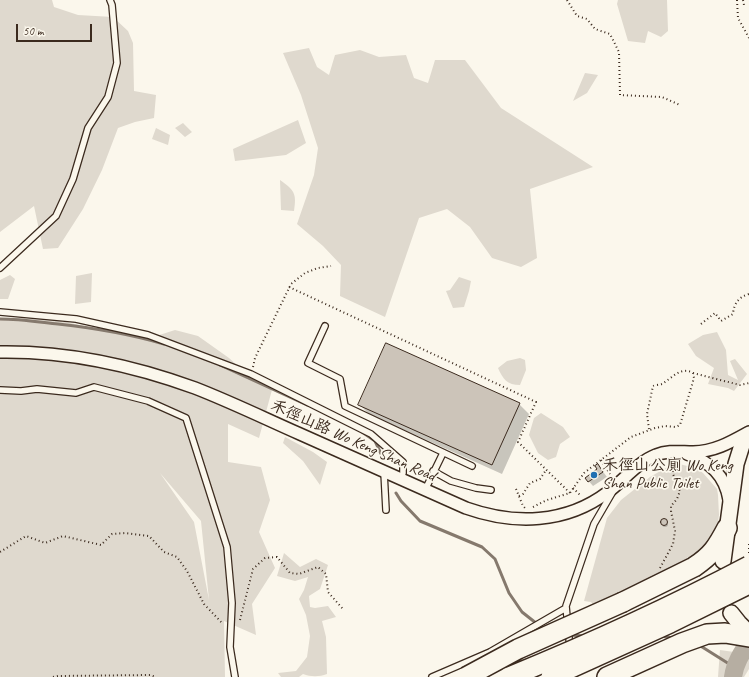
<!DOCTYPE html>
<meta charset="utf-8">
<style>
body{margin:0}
#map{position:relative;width:749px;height:677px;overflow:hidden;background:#fbf7ec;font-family:Caveat,sans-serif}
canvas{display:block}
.scale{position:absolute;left:16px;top:24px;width:76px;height:18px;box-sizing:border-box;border:2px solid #3b2a1e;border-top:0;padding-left:5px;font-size:12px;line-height:14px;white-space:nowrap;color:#3b2a1e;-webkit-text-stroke:3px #fbf7ec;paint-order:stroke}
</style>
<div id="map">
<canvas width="749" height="677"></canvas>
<div class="scale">50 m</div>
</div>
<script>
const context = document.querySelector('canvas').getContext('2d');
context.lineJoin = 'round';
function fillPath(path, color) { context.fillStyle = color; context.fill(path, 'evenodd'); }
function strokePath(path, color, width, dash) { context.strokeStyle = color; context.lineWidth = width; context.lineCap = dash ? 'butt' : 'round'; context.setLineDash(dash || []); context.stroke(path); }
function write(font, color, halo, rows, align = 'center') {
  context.font = font + ' Caveat,"LXGW WenKai TC",sans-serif'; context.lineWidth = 3.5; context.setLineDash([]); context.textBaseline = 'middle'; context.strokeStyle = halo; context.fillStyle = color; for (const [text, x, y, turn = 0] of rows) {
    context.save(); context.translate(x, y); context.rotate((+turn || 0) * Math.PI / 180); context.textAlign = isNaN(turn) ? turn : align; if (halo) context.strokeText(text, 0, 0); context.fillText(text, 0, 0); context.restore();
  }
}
fillPath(new Path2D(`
 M 0,0 L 52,0 L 54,7 L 78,15 L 113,17 L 128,31 L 133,43 L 134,91 L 156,95 L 154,118 L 135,122 L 118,128 L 102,170 L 83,209 L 58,248 L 43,249 L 34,206 L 0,232 Z
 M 618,0 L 667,0 L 668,31 L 661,37 L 648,31 L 645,43 L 628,41 L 617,4 Z
 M 309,48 L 317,67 L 329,75 L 335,55 L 360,50 L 379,57 L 406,55 L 414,78 L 428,83 L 435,60 L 465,60 L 501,108 L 593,167 L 530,189 L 537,258 L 521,267 L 492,258 L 470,227 L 447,209 L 419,218 L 385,317 L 340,296 L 341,265 L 323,246 L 297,224 L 314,175 L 318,148 L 301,95 L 283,53 Z
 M 585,73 L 598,75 L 587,93 L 573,101 Z
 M 298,120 L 306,143 L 286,155 L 235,161 L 233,149 Z
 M 183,123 L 192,132 L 185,137 L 175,128 Z
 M 156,128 L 170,135 L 168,145 L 152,139 Z
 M 280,180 C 294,190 297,193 294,211 L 281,210 Z
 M 92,273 L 91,302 L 75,304 L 76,276 Z
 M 10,275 L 15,279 L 8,299 L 0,299 L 0,280 Z
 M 459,277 L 471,281 L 469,291 L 464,307 L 453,308 L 446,291 L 450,290 Z
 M 0,318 L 51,319 L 147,339 L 175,330 L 198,336 L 229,358 L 249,376 L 273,386 L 259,438 L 228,424 L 228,462 L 261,467 L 270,500 L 259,532 L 275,568 L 252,604 L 256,635 L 224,621 L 225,677 L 0,677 ZM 160,473 L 201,521 L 209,600 L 194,522 Z
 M 717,332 L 726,350 L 728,375 L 738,380 L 730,361 L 735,359 L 747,374 L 734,391 L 728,388 L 708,384 L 714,368 L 696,356 L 688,344 L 703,335 Z
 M 520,358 L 525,360 L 526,370 L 520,385 C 507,385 503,379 498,368 L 507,361 Z
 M 541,413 L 563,427 L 570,437 L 560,444 L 556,457 L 548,460 L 538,453 L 529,435 L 534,418 Z
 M 285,437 L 313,452 L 327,462 L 320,485 L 303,461 L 283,443 Z
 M 679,464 L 696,468 L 703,473 L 717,489 L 718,495 L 719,515 L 717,528 L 703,550 L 692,560 L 595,607 L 591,602 L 584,601 L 607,518 L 621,500 L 650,477 L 669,466 Z
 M 284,553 L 300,567 L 316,559 L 328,565 L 320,589 L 309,596 L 310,607 L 315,608 L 328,606 L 336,617 L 322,621 L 326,637 L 327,674 C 319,677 311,677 303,674 L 299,677 L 281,677 L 278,673 L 296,671 L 307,657 L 310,636 L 306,615 L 299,599 L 304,590 L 308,577 L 295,581 L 277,576 Z
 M 720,650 L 734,652 L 749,659 L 749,669 L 744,677 L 718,677 Z`), '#dfd9ce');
fillPath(new Path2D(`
 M 519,404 L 529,414 L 502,474 L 369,414 L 360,405 Z
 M 598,465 L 607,477 L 593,486 L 586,478 L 599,469 Z
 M662 524a3 3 0 1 1 6 0a3 3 0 1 1-6 0Z`), '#0003');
strokePath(new Path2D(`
 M 0,319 C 19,319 39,322 58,324 C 94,328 130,334 164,344
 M 220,365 L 307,405
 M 362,432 L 375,441 L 382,456
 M 396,493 L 401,501 L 420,521 L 482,547 L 495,559 L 509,593 L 522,612 L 541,627 L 546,628
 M 569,635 L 585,636
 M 660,636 L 674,638
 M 699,645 L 734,667`), '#85796d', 3);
strokePath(new Path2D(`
 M 733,677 C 735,663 741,654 749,642`), '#b6aea2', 18);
const building = new Path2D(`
 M 386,343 L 520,403 L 492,465 L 358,405 Z
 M 598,464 L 603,472 L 588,482 L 585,478 L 597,469 L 595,466 Z
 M660.5 522a3.5 3.5 0 1 1 7 0a3.5 3.5 0 1 1-7 0Z`);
fillPath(building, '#ccc4b9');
strokePath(building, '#3b2a1e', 1);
const lane = new Path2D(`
 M 0,268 L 56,216 L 73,179 L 88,128 L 108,97 L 117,63 L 112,5 L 110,0
 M 0,312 L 76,319 L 148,335 L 251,374 L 371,434 L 403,462 L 403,473 L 401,479
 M 325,326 L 308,363 L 340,379 L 345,406 L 472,466
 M 0,390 L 21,391 L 37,389 L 76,393 L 94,387 L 148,401 L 186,418 L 227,547 L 232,603 L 230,647 L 235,677
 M 433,471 L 451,481 L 476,488 L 491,490
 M 384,472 L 386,510
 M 425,490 L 443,453
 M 570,649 L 566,606 L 594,524 L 612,493
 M 432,677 L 490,652 L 566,608`);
const street = new Path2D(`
 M 0,352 C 67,351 132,365 195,388 C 231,402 266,419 300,434 C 356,459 411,484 466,508 C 514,525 566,524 608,492 C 624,480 638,462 656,455 C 668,450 680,452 693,452 C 714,452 731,442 749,432
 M 687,454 C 710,462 725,475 729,500`);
const secondary = new Path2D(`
 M 723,561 L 736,464 L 742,445 L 749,435
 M 731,613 L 739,623 L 749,633`);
const highway = new Path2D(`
 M 623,602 L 694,567 C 712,555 717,547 727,528
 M 607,677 L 682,643 L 707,634 L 725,633 L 749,637`);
strokePath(lane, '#3b2a1e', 8);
strokePath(street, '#3b2a1e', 14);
strokePath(secondary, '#3b2a1e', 18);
strokePath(highway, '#3b2a1e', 22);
strokePath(new Path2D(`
 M 567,0 L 577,16 L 587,19 L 595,29 L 610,34 L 619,52 L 620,95 L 662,97 L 680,105
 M 737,0 L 738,18 L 749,38
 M 743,0 L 744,5
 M 289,287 L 536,402 L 518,442 L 570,493
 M 701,324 L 715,313 L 721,321 L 733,314 C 734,303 739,297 749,294
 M 253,367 L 255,358 L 291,284 L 305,273 L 318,268 L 331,266
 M 693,373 L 740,385 L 749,383
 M 601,460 L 610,474
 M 573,488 L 581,496
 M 516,489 L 523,506 L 525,508
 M 519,496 L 523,494 L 530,483 L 540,479 L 546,470
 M 533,507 L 547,500 L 570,493 L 584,473 L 631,437 L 655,428 L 665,426 L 676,427 L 680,425 L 694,378 L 693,373 C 681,366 672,378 662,384 C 659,385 655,385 653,386 L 647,414 L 649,429
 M 0,552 L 26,536 L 45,543 L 63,536 L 101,545 L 112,534 L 125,533 L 149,536 L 164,552 L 177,557 L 187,571 L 204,604 L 223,624
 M 749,553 L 749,542
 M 660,568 L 673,544 L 675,531 L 671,511 L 671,506 L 677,499 L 680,491 L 673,474 L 673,462
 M 240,620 L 253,569 L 265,558 L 277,557 L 290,573 L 299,574 L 318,567 L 326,574 L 328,592 L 343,609
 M 53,677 L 58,676 L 150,675 L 156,677`), '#3b2a1e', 2, [1, 3]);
strokePath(lane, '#fbf7ec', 5.5);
strokePath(street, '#fbf7ec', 11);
strokePath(secondary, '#fbf7ec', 15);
strokePath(highway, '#fbf7ec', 19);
const highwayBridge = new Path2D(`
 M 466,677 L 518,649 L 623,602
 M 509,677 C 590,644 671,607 749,566
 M 551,677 L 670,623 L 749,584`);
strokePath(highwayBridge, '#3b2a1e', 22, []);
strokePath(highwayBridge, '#fbf7ec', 19);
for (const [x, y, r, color] of [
 [594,475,4,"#1f6fb2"]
]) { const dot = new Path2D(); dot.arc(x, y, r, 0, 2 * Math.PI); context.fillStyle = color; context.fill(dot); strokePath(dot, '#fbf7ec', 1.5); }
write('16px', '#3b2a1e', '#fbf7ec', [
 ["禾徑山路 Wo Keng Shan Road",353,441,24]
]);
write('16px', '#3b2a1e', '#fbf7ec', [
 ["禾徑山公廁 Wo Keng",602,466],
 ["Shan Public Toilet",602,484]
], 'left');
</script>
